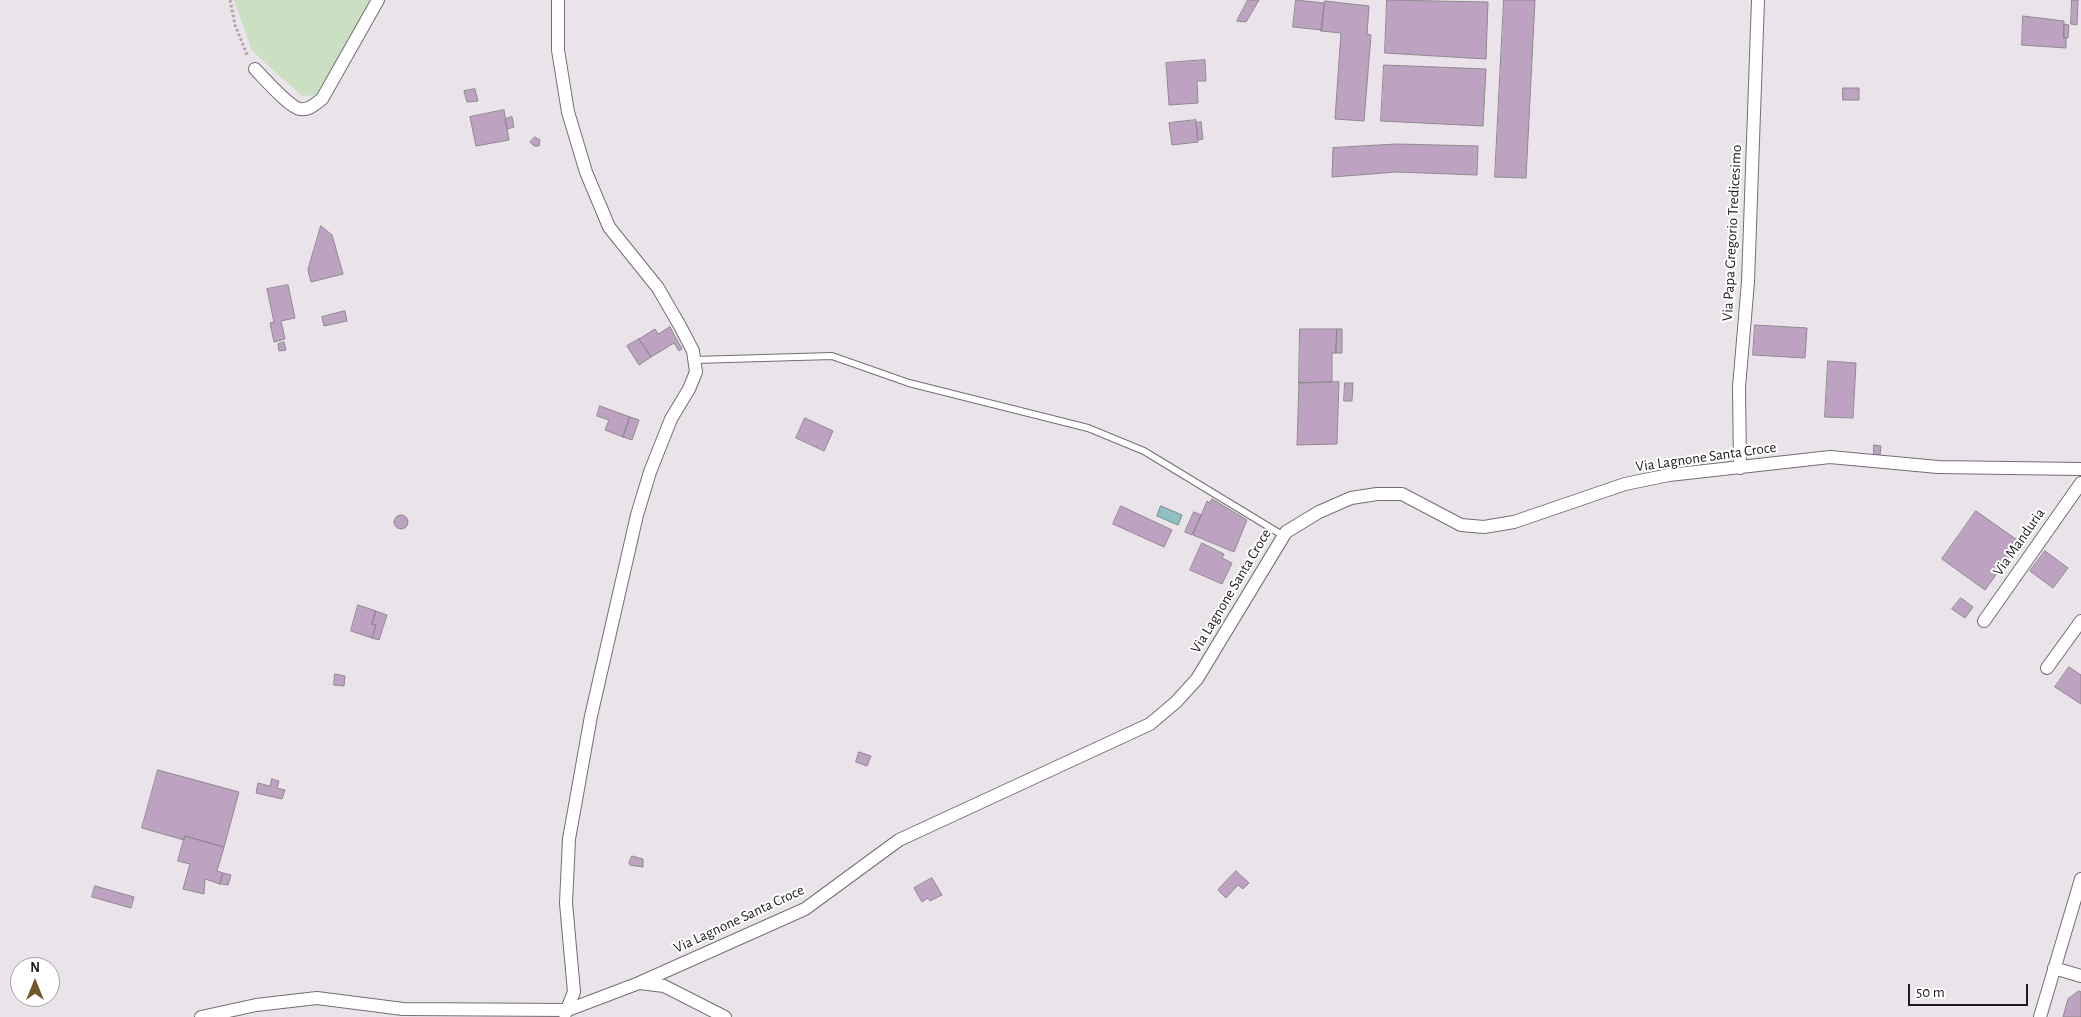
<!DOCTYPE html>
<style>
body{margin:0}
#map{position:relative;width:2081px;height:1017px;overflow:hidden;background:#eae4ea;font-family:"Alegreya Sans",sans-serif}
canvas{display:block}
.north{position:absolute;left:10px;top:957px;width:50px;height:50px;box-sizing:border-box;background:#fff;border:1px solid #a4a3a4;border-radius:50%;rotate:0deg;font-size:14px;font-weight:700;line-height:20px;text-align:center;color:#1c1a1c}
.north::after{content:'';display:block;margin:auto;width:18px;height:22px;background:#74552a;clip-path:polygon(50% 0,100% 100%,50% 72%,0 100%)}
.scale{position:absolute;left:1908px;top:984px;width:120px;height:22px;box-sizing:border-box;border:2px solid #1c1a1c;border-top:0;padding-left:6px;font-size:15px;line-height:18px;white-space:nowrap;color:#1c1a1c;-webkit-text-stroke:4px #fff;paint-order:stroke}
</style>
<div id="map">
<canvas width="2081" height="1017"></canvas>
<div class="north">N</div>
<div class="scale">50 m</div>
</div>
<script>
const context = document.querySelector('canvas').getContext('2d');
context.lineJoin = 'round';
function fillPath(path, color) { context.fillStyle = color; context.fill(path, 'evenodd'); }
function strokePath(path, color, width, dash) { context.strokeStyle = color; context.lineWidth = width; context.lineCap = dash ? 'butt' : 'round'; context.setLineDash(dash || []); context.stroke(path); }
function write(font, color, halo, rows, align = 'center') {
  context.font = font + ' "Alegreya Sans",sans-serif'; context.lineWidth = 4; context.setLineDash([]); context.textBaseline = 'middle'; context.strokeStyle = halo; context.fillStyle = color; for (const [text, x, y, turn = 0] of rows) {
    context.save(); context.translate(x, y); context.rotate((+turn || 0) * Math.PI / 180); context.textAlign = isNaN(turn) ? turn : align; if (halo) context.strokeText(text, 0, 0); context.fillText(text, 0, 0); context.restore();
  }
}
fillPath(new Path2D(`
 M 234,0 L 385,0 L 318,95 L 302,96 L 252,51 Z`), '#cbe0c3');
const water = new Path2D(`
 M 1161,506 L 1182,515 L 1178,525 L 1157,516 Z`);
fillPath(water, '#90c1c2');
strokePath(water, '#6d8f90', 1);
const building = new Path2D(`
 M 1248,0 L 1259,0 L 1246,22 L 1237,21 Z
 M 1296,0 L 1324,3 L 1322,30 L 1293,27 Z
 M 1387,0 L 1488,2 L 1486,59 L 1385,53 Z
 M 1504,0 L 1535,0 L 1526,178 L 1495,177 Z
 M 2072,0 L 2078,0 L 2077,25 L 2071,24 Z
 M 1325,1 L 1369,6 L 1367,34 L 1371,35 L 1364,121 L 1335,119 L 1341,33 L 1321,31 Z
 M 2023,16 L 2064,21 L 2064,38 L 2066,38 L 2066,48 L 2022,45 Z
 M 2064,24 L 2069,25 L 2068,38 L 2064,38 Z
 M 1205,60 L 1206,81 L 1197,81 L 1198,103 L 1169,105 L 1166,63 Z
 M 1384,65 L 1486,69 L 1483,126 L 1381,121 Z
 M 1843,88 L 1859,88 L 1859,100 L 1843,100 Z
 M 475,89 L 478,101 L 467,102 L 464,91 Z
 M 504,110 L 509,140 L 476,146 L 470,117 Z
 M 512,117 L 514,127 L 507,129 L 505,119 Z
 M 1196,120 L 1198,142 L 1172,145 L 1169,123 Z
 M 1201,122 L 1203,139 L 1198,140 L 1196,123 Z
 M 535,137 L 540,140 L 539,146 L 534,146 L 530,142 Z
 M 1397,144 L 1478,146 L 1477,175 L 1397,172 L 1332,177 L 1333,148 Z
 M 321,226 L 332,235 L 343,274 L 311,282 L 308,270 Z
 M 288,285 L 295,318 L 281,321 L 285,339 L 274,342 L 270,323 L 274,322 L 267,289 Z
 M 345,311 L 347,321 L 324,326 L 322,317 Z
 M 1755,325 L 1807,328 L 1805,358 L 1753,355 Z
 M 670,327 L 682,349 L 679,351 L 674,343 L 651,357 L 639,339 L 655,329 L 658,334 Z
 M 1300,329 L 1337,329 L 1336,353 L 1332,353 L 1332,382 L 1299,383 Z
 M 1337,329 L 1342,329 L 1342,353 L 1336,353 Z
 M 639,339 L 651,357 L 639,365 L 627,346 Z
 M 284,342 L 286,350 L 279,351 L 278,344 Z
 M 1828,361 L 1856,363 L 1853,418 L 1825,417 Z
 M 1339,382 L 1337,444 L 1297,445 L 1299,383 Z
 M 1345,383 L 1353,383 L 1352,401 L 1344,401 Z
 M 600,406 L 630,417 L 623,437 L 605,430 L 609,420 L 597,416 Z
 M 630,417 L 639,420 L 632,440 L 623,437 Z
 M 805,418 L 833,431 L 824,451 L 796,438 Z
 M 1874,445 L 1881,446 L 1880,455 L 1874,454 Z
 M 1212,499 L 1247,520 L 1234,552 L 1193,535 L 1207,501 L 1210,503 Z
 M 1121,506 L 1172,530 L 1164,547 L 1113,524 Z
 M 1976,511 L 2020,542 L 1985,590 L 1942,559 Z
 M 1194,512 L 1201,515 L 1192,535 L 1185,532 Z
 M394 522a7 7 0 1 1 14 0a7 7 0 1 1-14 0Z
 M 1202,543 L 1224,554 L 1222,558 L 1232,563 L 1222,584 L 1190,570 Z
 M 2045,551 L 2068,568 L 2053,588 L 2030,571 Z
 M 1961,598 L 1973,607 L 1965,618 L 1952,609 Z
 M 358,605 L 376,611 L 372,624 L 376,625 L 372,638 L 351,631 Z
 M 376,611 L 387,615 L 379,640 L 372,638 L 376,625 L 372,624 Z
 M 2069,667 L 2081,675 L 2081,704 L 2055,687 Z
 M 335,674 L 345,676 L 344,686 L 334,685 Z
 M 859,752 L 871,756 L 867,766 L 856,762 Z
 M 158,770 L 239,792 L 224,847 L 185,836 L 184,840 L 142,828 Z
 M 272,779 L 279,781 L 277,788 L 285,790 L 282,799 L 256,793 L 258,783 L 270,786 Z
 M 185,836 L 224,847 L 217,871 L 223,873 L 220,884 L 205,879 L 204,894 L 183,889 L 190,864 L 178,861 Z
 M 632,856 L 643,859 L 643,867 L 630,865 L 629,863 Z
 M 1236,871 L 1249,883 L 1243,889 L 1238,885 L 1226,898 L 1218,890 Z
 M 223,873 L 231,875 L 228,885 L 220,884 Z
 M 932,878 L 942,895 L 930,901 L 928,898 L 922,902 L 914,888 Z
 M 95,886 L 134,897 L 131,908 L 92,897 Z
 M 2079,991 L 2081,992 L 2081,1017 L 2063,1017 L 2068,999 Z`);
fillPath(building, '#bda3c1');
strokePath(building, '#8e898f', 1);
const service = new Path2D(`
 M 694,360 L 832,356 L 909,383 L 1088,428 L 1144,451 L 1284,536`);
const minor = new Path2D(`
 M 558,0 L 558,50 L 568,112 L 586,172 L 609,227 L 658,288 L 680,326 L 693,351 L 696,372 L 689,389 L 671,419 L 650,472 L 637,515 L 591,716 L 569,839 L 566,903 L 574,992 L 565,1014
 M 255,69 C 264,78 289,107 300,109 C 309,111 316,103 322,99 L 378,0
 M 1740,468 L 1739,387 L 1748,282 L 1758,0
 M 1984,621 L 2081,483
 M 2047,668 L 2081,621
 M 2054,968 L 2081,976
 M 640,983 L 664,986 L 725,1017
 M 201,1017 L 256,1005 L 317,998 L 403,1009 L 568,1010 L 639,983 L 805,909 L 899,840 L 1150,724 L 1176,702 L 1197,679 L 1286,532 L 1319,512 L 1351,498 L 1377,494 L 1402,494 L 1461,525 L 1484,527 L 1514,522 L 1625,484 L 1669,475 L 1830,457 L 1938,467 L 2081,469
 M 2040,1017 L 2081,879`);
strokePath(service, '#746e74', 8);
strokePath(minor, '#746e74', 14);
strokePath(new Path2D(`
 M 230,0 L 235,25 L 248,57`), '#aaa5aa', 3, [2.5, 2.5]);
strokePath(service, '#fff', 6);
strokePath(minor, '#fff', 12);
write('15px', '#1c1a1c', '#fff', [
 ["Via Papa Gregorio Tredicesimo",1732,233,-87],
 ["Via Lagnone Santa Croce",1706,457,-8],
 ["Via Manduria",2019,542,-55],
 ["Via Lagnone Santa Croce",1231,591,-59],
 ["Via Lagnone Santa Croce",739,919,-25]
]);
</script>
